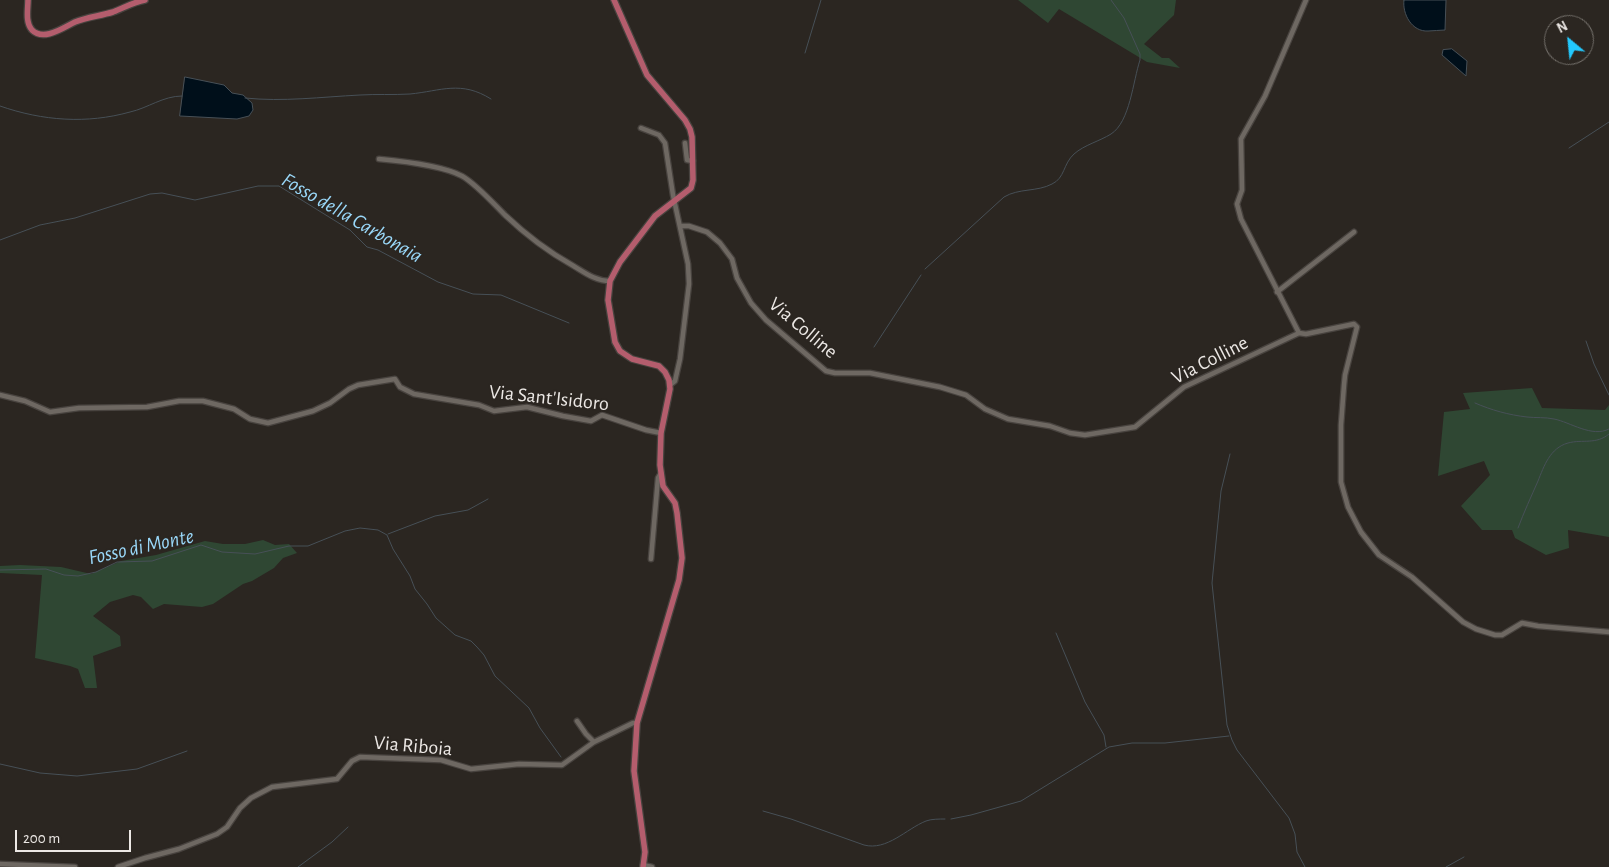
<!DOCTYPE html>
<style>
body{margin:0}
#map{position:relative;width:1609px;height:867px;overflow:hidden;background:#2b2621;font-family:"Alegreya Sans",sans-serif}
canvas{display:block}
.north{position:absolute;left:1544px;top:15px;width:50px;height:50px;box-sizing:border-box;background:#2b2621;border:1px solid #78746f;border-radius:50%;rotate:332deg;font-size:14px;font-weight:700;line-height:20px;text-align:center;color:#ece8e5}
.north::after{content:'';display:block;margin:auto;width:18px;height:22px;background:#23c9fe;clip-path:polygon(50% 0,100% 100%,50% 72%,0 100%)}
.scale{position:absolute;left:15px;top:830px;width:116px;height:22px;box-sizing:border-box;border:2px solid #ece8e5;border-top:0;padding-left:6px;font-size:15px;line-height:18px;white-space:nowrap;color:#ece8e5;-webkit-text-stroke:4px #2b2621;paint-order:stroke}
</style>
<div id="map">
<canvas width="1609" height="867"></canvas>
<div class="north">N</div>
<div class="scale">200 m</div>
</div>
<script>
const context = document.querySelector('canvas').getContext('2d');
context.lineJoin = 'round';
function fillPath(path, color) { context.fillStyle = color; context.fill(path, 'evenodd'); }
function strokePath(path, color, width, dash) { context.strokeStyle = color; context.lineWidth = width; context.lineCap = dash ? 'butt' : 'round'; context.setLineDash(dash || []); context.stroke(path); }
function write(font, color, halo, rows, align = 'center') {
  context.font = font + ' "Alegreya Sans",sans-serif'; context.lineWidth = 4; context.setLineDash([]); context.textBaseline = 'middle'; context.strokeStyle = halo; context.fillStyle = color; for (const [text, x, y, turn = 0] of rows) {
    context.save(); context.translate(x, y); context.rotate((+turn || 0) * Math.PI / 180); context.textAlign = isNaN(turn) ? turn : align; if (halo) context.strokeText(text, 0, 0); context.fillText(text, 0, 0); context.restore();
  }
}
fillPath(new Path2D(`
 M 1018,0 L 1176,0 L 1174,15 L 1144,44 L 1162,58 L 1169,58 L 1180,68 L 1147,62 L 1059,9 L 1048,23 Z
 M 1532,388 L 1542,408 L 1605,410 L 1609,405 L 1609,537 L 1568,530 L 1569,548 L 1546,555 L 1515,538 L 1512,530 L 1482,530 L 1461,506 L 1490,475 L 1484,461 L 1438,476 L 1444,412 L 1470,409 L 1463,393 Z
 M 263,540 L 275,545 L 289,544 L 297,553 L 283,558 L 274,568 L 252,581 L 243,584 L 213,604 L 202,607 L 164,604 L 153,609 L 141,597 L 133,595 L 110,602 L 93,616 L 120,636 L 121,646 L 93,656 L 97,688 L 85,688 L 78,669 L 70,666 L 35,658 L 42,575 L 0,573 L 0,566 L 20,565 L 61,567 L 91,574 L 121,561 L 156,555 L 205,541 L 223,544 L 245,544 Z`), '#2f4733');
const water = new Path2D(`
 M 1404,0 L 1446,0 L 1445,30 C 1439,30 1434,31 1428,31 C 1412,32 1402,14 1404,0 Z
 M 1452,49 L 1467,61 L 1466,76 L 1442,55 L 1443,50 Z
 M 185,77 L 224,85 L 232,93 L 243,95 L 252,103 L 253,110 L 249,116 L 237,119 L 180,116 Z`);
fillPath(water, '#000f1a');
strokePath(water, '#475057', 1);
strokePath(new Path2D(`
 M 805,53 L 821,0
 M 245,98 C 283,102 321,97 360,95 C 376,94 393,95 410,94 C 441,91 461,80 491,99
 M 0,106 C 43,121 87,124 130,112 C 148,108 163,96 182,96
 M 1569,148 L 1609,122
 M 0,240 L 40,225 L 75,218 L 150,194 L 162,193 L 195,200 L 258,186 L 279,186 L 350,230 L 367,247 L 378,250 L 438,282 L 473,294 L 501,295 L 569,323
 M 925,269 L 1004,197 C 1019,188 1037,192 1052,184 C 1065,178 1063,164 1074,154 C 1084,145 1100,141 1111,134 C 1130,122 1133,81 1140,60 L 1140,54 L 1124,18 L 1111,0
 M 1586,341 L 1594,364 L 1609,395
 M 874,347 L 921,275
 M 1475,403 C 1491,410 1509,415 1527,417 C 1536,418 1545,417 1554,419 C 1570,422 1592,438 1609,429
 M 1230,454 L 1221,491 L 1212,583 L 1227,725 L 1232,740 L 1237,750 L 1289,818 L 1295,834 L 1297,852 L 1305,867
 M 1518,528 C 1524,512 1531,497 1538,481 C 1544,466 1550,448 1568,443 C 1583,439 1596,445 1609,434
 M 388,534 L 435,516 L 468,510 L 488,499
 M 0,570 L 46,569 L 64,575 L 78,576 L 96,572 L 117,562 L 152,561 L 201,545 L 222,552 L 255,554 L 289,546 L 308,546 L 345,531 L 360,528 L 378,530 L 387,535 L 393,549 L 410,576 L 415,589 L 427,604 L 436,618 L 455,635 L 471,641 L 477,647 L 484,655 L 495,676 L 529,708 L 540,728 L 561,757
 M 1056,633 L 1085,702 L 1104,735 L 1106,747
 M 0,764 L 40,773 L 77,776 L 137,769 L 187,751
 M 763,811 L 791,819 L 864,845 C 887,851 906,829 926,821 C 931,819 939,819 945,819
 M 951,819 L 971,815 L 1021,801 L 1109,747 L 1132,743 L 1165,743 L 1229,736
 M 298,867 L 332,842 L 348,827
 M 1446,867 L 1464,857`), '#475057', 1);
const minor = new Path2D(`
 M 641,128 L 659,135 L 665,143 L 673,195 L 688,264 L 689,284 L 680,359 L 675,381 L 670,385
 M 685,143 L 687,160 L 693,161
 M 379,159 C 401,161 443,166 462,176 C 476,184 493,203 505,215 C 525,234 547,251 572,265 C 584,272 595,281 610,281
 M 680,226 L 689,226 L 707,232 L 720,243 L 732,259 L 737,278 L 751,303 L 766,320 L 826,371 L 835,373 L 870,373 L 940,387 L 966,395 L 985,409 L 1008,419 L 1050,426 L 1070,433 L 1085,435 L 1135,427 L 1184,387 L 1299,333 L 1241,219 L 1237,204 L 1242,190 L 1241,139 L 1265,96 L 1306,0
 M 1277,292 L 1354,232
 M 1299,333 L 1306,334 L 1354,324 L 1357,327 L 1345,375 L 1344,385 L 1341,425 L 1341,482 L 1348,507 L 1361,532 L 1379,555 L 1412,577 L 1463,622 L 1476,629 L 1495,635 L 1502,635 L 1522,623 L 1538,626 L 1609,632
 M 0,395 L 25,401 L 50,412 L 79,408 L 147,407 L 179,401 L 203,401 L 234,409 L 250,419 L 268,423 L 313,411 L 330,403 L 349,389 L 358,385 L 395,379 L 400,387 L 414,394 L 479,405 L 494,411 L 527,407 L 563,416 L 591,421 L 602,415 L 646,430 L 661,433
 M 651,559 L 658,478 L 661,473
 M 577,721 L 586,734 L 594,742
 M 0,864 L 75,867
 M 643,865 L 652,867
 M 118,867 L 145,858 L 179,849 L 217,834 L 227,827 L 240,808 L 251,798 L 272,787 L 337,779 L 352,761 L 360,757 L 441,760 L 471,769 L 519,764 L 562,765 L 594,742 L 633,723 L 637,723`);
const major = new Path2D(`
 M 28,0 C 28,9 25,22 32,30 C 44,42 64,27 75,22 C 87,17 100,16 113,12 C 124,8 133,2 145,0
 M 614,0 L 647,75 L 685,120 L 690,129 L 692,137 L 693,180 L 691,188 L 655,216 L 620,262 L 610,281 L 608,300 L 615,342 L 620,351 L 632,359 L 659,366 L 665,372 L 669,380 L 670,389 L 661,433 L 660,465 L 663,486 L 675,503 L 677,513 L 682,558 L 679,580 L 637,723 L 634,771 L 645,852 L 643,867`);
strokePath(minor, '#48433f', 7);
strokePath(major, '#48433f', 8);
strokePath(minor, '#6e6862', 4.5);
strokePath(major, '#b45d6d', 5.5);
write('20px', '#ece8e5', '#2b2621', [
 ["Via Colline",803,328,40],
 ["Via Colline",1210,360,-27],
 ["Via Sant'Isidoro",549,398,6],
 ["Via Riboia",413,746,5]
]);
write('italic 21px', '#99d7f8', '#2b2621', [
 ["Fosso della Carbonaia",352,218,30],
 ["Fosso di Monte",141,547,-12]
]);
</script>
